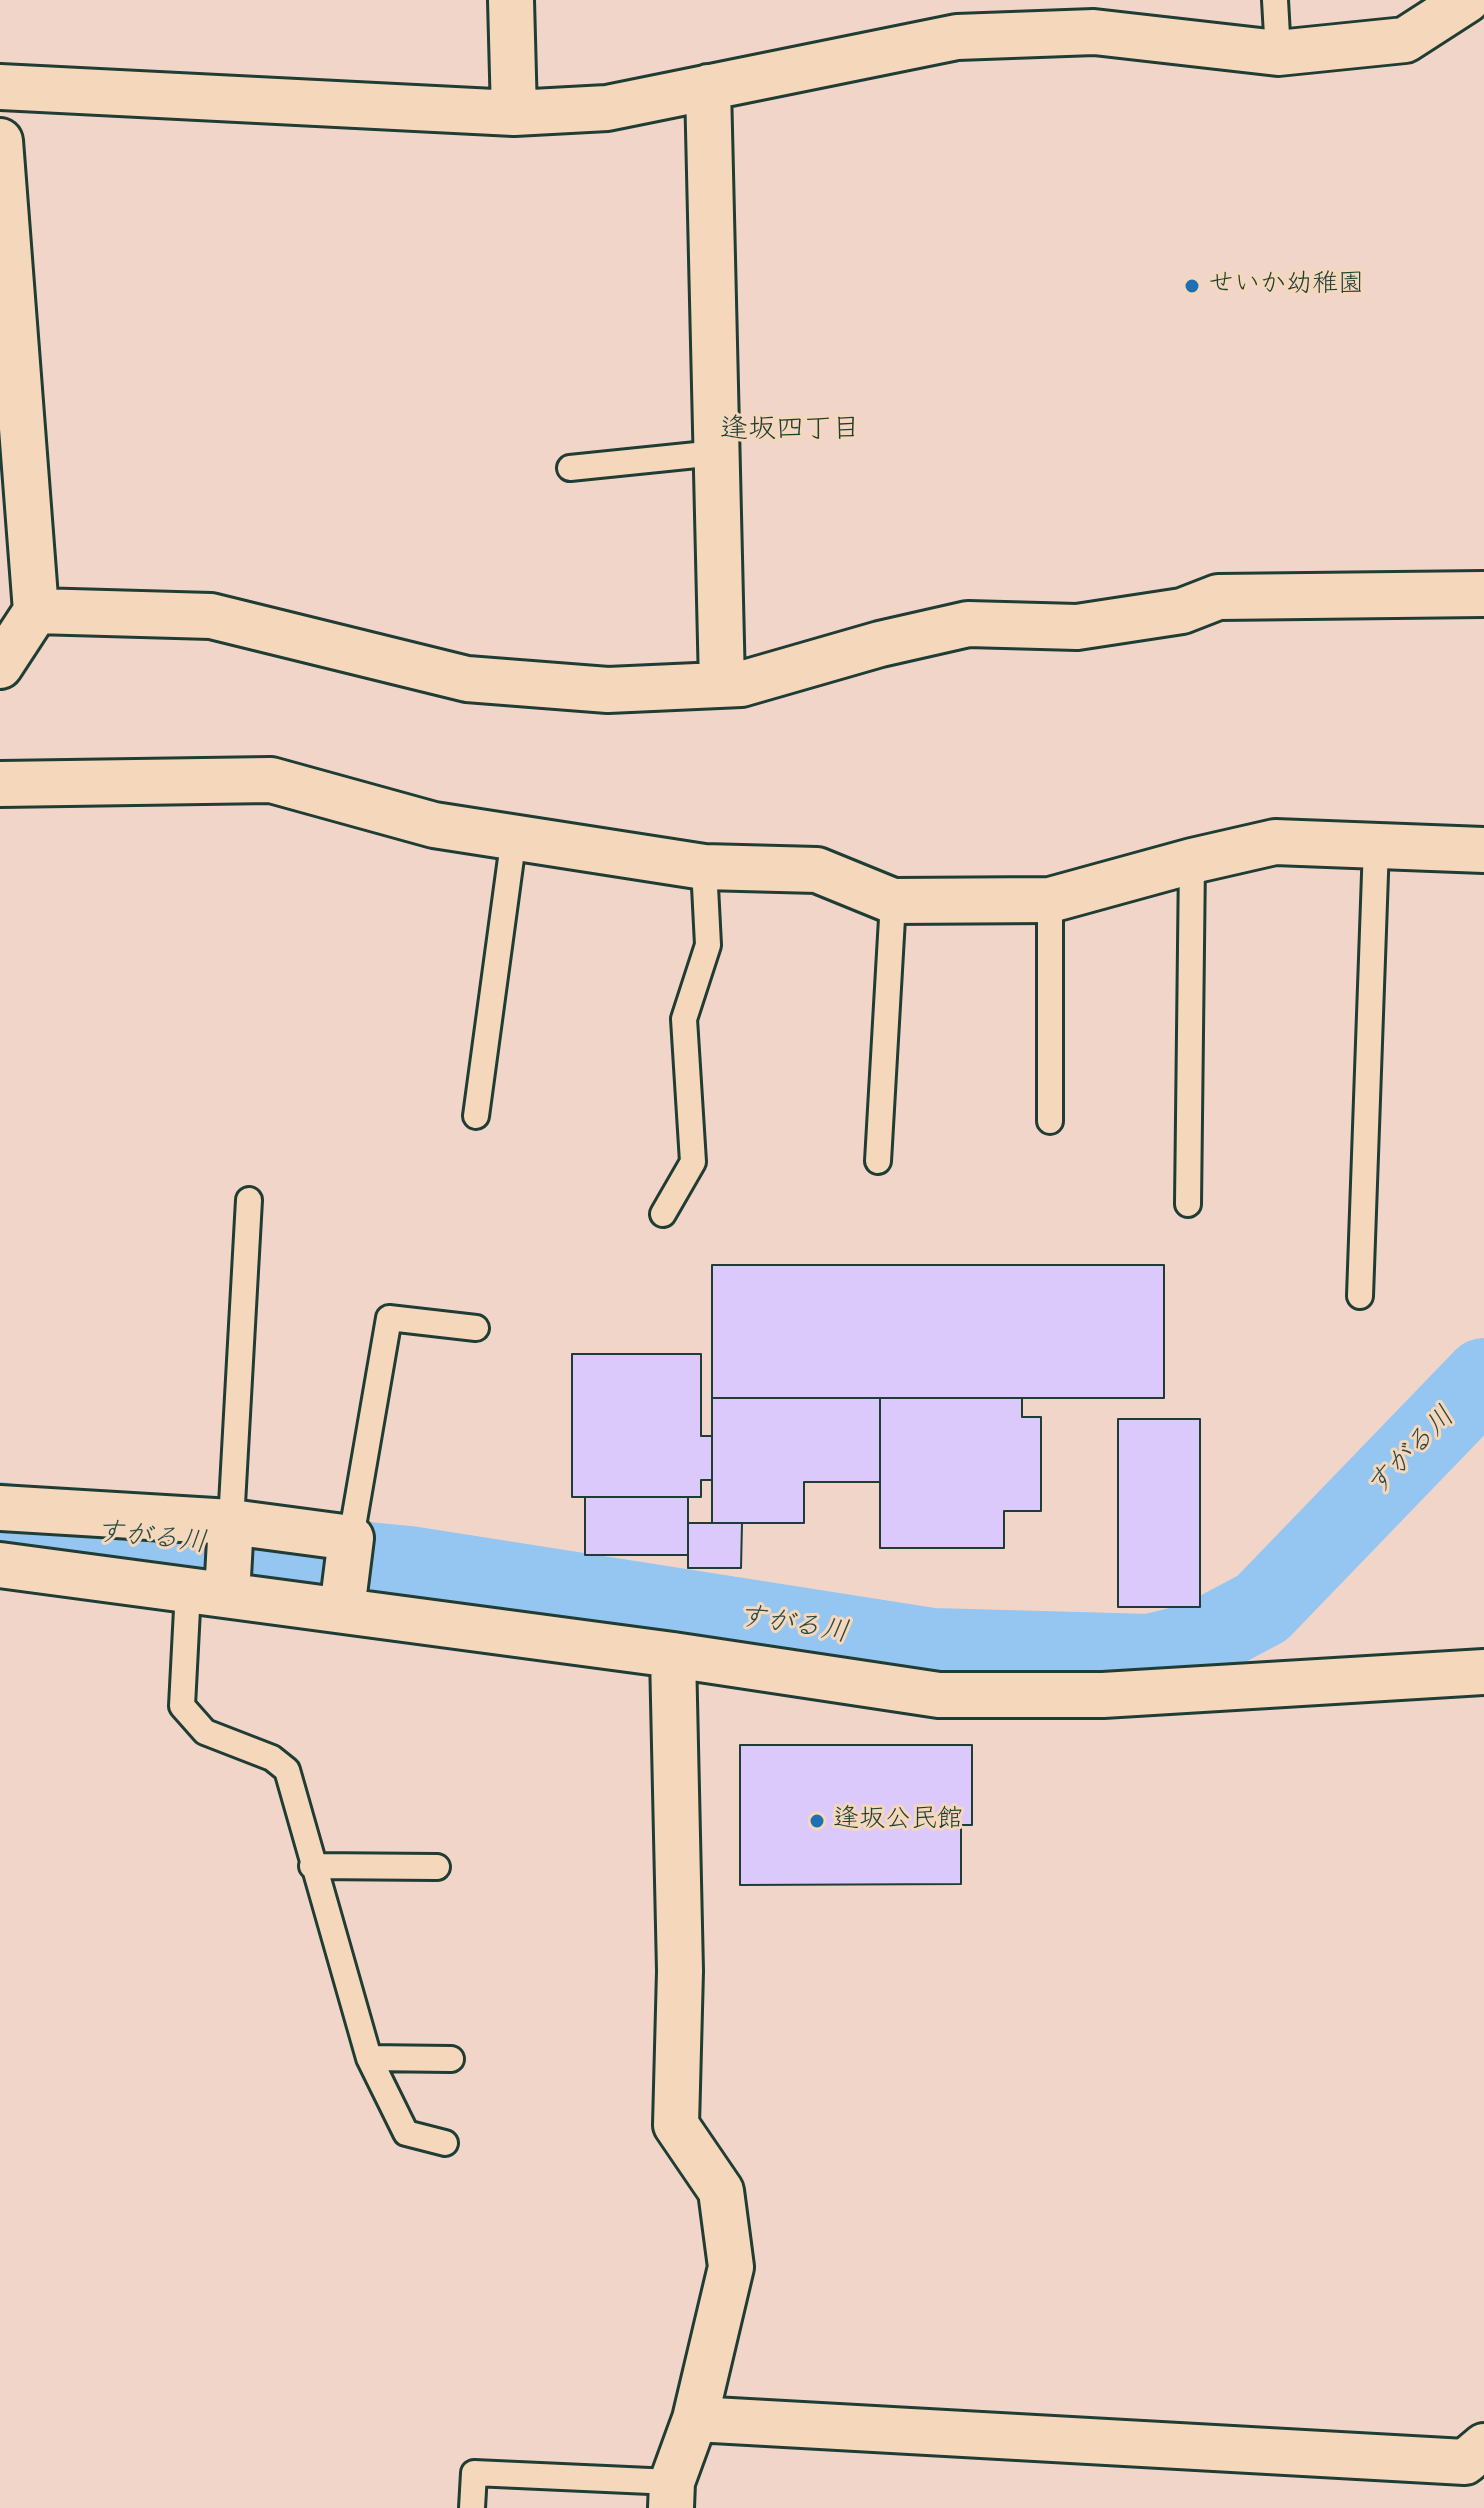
<!DOCTYPE html>
<meta charset="utf-8">
<style>
body{margin:0}
canvas{display:block;background:#f0d5c8}
</style>
<canvas width="1484" height="2508"></canvas>
<script>
const context = document.querySelector('canvas').getContext('2d');
context.lineJoin = 'round';
function strokePath(path, color, width, dash) { context.strokeStyle = color; context.lineWidth = width; context.lineCap = dash ? 'butt' : 'round'; context.setLineDash(dash || []); context.stroke(path); }
function fillPath(path, color) { context.fillStyle = color; context.fill(path, 'evenodd'); }
function write(font, color, halo, rows, align = 'center') {
  context.font = font + ' Mynerve,"Klee One",sans-serif'; context.lineWidth = 6; context.setLineDash([]); context.textBaseline = 'middle'; context.strokeStyle = halo; context.fillStyle = color; for (const [text, x, y, turn = 0] of rows) {
    context.save(); context.translate(x, y); context.rotate((+turn || 0) * Math.PI / 180); context.textAlign = isNaN(turn) ? turn : align; if (halo) context.strokeText(text, 0, 0); context.fillText(text, 0, 0); context.restore();
  }
}
strokePath(new Path2D(`
 M 0,1522 L 79,1534 L 409,1566 L 932,1648 L 1150,1654 L 1198,1642 L 1262,1608 L 1484,1378`), '#95c5f1', 80);
const building = new Path2D(`
 M 712,1265 L 1164,1265 L 1164,1398 L 712,1398 Z
 M 572,1354 L 701,1354 L 701,1436 L 712,1436 L 712,1480 L 701,1480 L 701,1497 L 572,1497 Z
 M 712,1398 L 880,1398 L 880,1482 L 804,1482 L 804,1523 L 712,1523 Z
 M 880,1398 L 1022,1398 L 1022,1417 L 1041,1417 L 1041,1511 L 1004,1511 L 1004,1548 L 880,1548 Z
 M 1118,1419 L 1200,1419 L 1200,1607 L 1118,1607 Z
 M 585,1497 L 688,1497 L 688,1555 L 585,1555 Z
 M 688,1523 L 742,1523 L 741,1568 L 688,1568 Z
 M 740,1745 L 972,1745 L 972,1825 L 961,1825 L 961,1884 L 740,1885 Z`);
fillPath(building, '#dac9fa');
strokePath(building, '#1f3d34', 2);
const lane = new Path2D(`
 M 1275,0 L 1278,53
 M 570,468 L 716,453
 M 476,1116 L 514,836
 M 1050,1121 L 1050,900
 M 878,1161 L 893,901
 M 1188,1204 L 1192,861
 M 663,1214 L 693,1162 L 684,1019 L 708,945 L 704,867
 M 1360,1296 L 1376,846
 M 231,1522 L 249,1200
 M 351,1538 L 389,1318 L 476,1328
 M 188,1590 L 182,1706 L 205,1732 L 272,1758 L 287,1770 L 369,2058 L 406,2133 L 445,2143
 M 312,1866 L 437,1867
 M 369,2058 L 451,2059
 M 472,2508 L 474,2473 L 672,2482`);
const street = new Path2D(`
 M 511,0 L 514,113
 M 0,87 L 514,113 L 607,108 L 957,37 L 1094,32 L 1278,53 L 1405,40 L 1467,0
 M 708,87 L 722,685
 M 0,141 L 36,611 L 0,666
 M 36,611 L 211,616 L 467,679 L 608,690 L 741,684 L 880,644 L 968,624 L 1077,627 L 1182,611 L 1218,597 L 1484,594
 M 0,784 L 271,780 L 434,825 L 704,867 L 817,870 L 893,901 L 1050,900 L 1192,861 L 1275,842 L 1484,850
 M 0,1508 L 231,1522 L 351,1538 L 342,1610
 M 0,1565 L 673,1655 L 939,1695 L 1103,1695 L 1484,1672
 M 227,1595 L 231,1522
 M 695,2419 L 1465,2462 L 1484,2446
 M 671,2508 L 672,2482 L 695,2419 L 731,2267 L 721,2191 L 676,2125 L 680,1971 L 673,1655`);
strokePath(lane, '#1f3d34', 30);
strokePath(street, '#1f3d34', 50);
strokePath(lane, '#f5d8bb', 24);
strokePath(street, '#f5d8bb', 44);
for (const [x, y, r, color] of [
 [1192,286,8,"#1f6fb2"],
 [817,1821,8,"#1f6fb2"]
]) { const dot = new Path2D(); dot.arc(x, y, r, 0, 2 * Math.PI); context.fillStyle = color; context.fill(dot); strokePath(dot, '#f5d8bb', 3); }
write('26px', '#1f3d34', '#f5d8bb', [
 ["せいか幼稚園",1208,286],
 ["逢坂公民館",833,1821]
], 'left');
write('28px', '#1f3d34', '#f5d8bb', [
 ["逢坂四丁目",790,431]
]);
write('italic 28px', '#2b4b47', '#f5d8bb', [
 ["すがる川",1412,1453,-46],
 ["すがる川",151,1539,6],
 ["すがる川",793,1626,9]
]);
</script>
